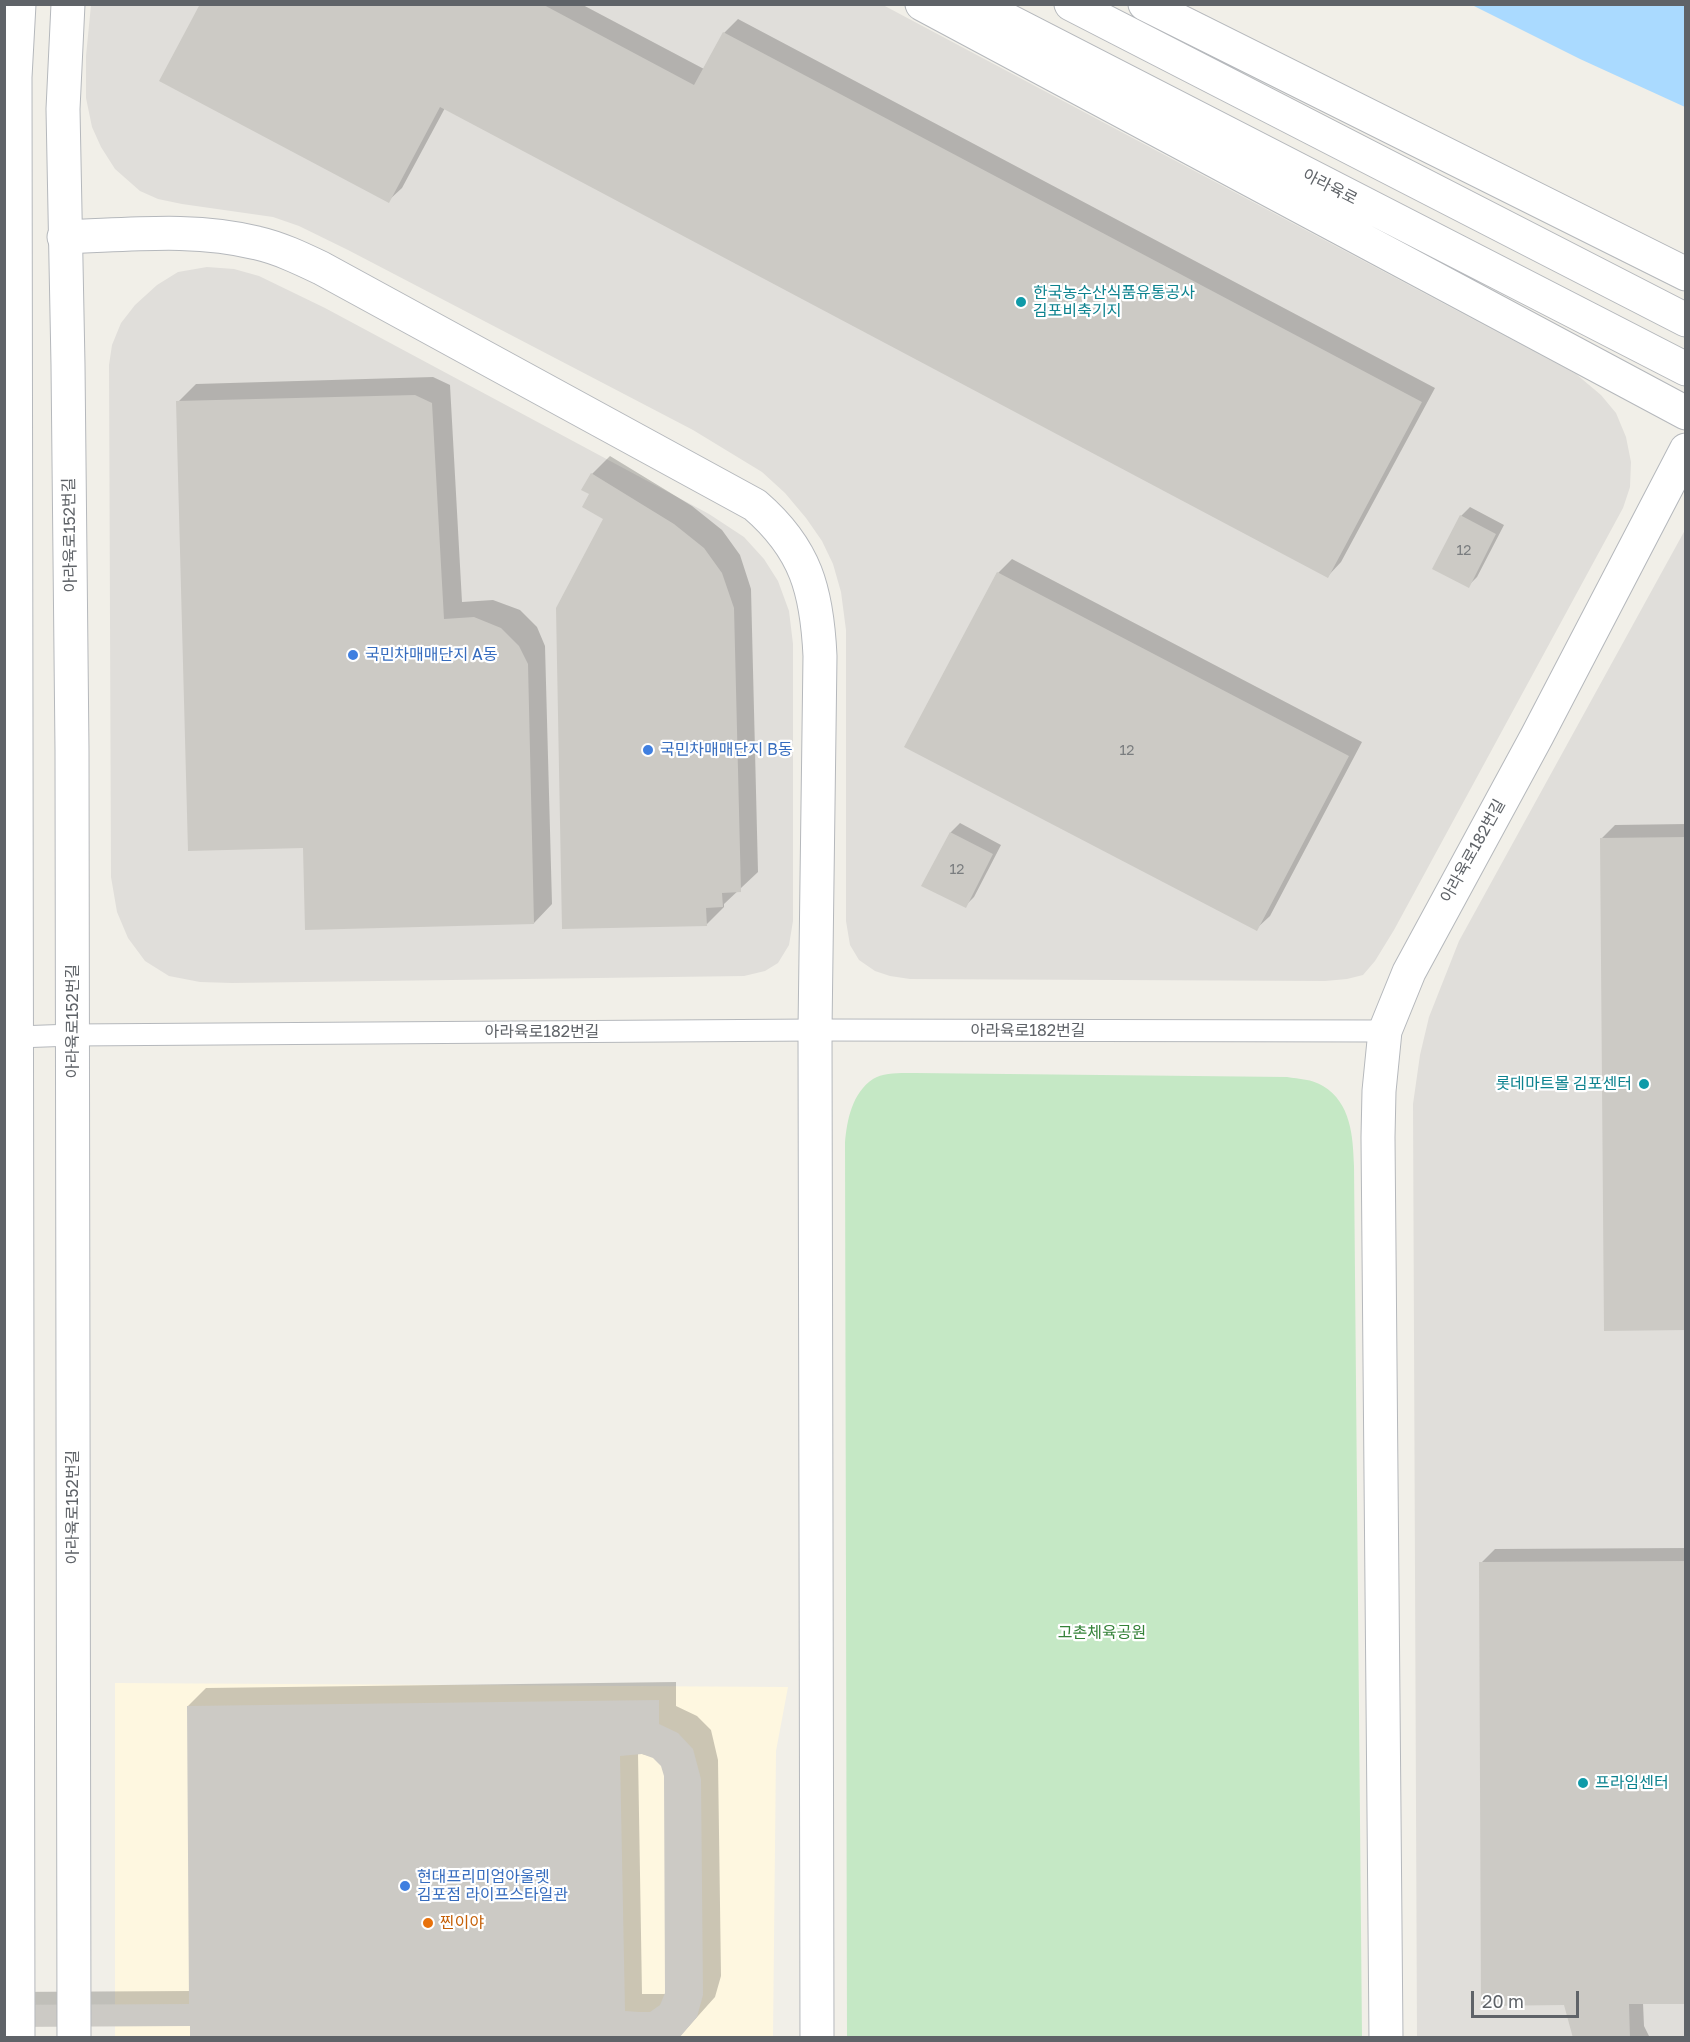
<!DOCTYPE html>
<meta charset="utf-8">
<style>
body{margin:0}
#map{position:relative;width:1690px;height:2042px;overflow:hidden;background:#f1efe8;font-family:"Golos Text",sans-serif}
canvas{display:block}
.frame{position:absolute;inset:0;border:6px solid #5f6368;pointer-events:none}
.scale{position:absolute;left:1471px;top:1991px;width:108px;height:27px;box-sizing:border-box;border:3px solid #5f6368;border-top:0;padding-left:8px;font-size:18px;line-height:21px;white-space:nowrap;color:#5f6368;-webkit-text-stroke:4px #fff;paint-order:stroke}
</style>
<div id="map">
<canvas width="1690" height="2042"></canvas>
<div class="frame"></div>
<div class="scale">20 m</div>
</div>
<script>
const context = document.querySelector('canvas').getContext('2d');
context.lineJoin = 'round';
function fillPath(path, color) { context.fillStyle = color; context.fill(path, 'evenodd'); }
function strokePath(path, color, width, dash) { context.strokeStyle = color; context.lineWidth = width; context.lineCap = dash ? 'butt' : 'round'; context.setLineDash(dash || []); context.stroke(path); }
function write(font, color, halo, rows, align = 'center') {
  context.font = font + ' "Golos Text","Noto Sans KR",sans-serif'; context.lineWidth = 4.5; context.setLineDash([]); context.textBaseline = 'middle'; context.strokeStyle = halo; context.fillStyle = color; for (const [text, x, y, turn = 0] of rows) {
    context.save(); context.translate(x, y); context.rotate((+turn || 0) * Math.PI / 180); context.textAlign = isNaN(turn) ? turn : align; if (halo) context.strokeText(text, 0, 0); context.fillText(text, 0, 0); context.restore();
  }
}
fillPath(new Path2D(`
 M 115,1683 L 788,1687 L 776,1751 L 773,2037 L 115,2037 Z`), '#fef7e0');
fillPath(new Path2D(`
 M 91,5 L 883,5 L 1576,374 L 1601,395 L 1616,413 L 1626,437 L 1631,462 L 1630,487 L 1623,508 L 1394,930 L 1375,961 L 1363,975 L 1347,979 L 1325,981 L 910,979 L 890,976 L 875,971 L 859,960 L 850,945 L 846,921 L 846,630 L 841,592 L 833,564 L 822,541 L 806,518 L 785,493 L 762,472 L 693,430 L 348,250 L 299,226 L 273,217 L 182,204 L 158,199 L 140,191 L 115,169 L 101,147 L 92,127 L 86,98 L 86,56 Z
 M 207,267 L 234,269 L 259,276 L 325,308 L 709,514 L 744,537 L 764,559 L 778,581 L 789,611 L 793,644 L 793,921 L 789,945 L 778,963 L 765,971 L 744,976 L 232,983 L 200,982 L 169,976 L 145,961 L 128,938 L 117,912 L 111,877 L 109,365 L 112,345 L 121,323 L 135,305 L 157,285 L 178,272 Z
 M 1685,530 L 1685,2037 L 1417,2038 L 1413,1104 L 1420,1055 L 1429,1017 L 1459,941 Z`), '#e0deda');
fillPath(new Path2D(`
 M 915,1073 L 1287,1077 C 1299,1079 1312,1079 1323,1086 C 1351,1103 1353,1136 1354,1166 L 1362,2037 L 847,2037 L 845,1143 C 847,1120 852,1093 873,1079 C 884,1072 902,1073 915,1073 Z`), '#c5e8c5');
fillPath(new Path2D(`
 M 1472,5 L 1685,5 L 1685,107 L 1580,59 Z`), '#aadaff');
fillPath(new Path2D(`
 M 202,4 L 581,4 L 704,69 L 724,33 L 738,19 L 1435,388 L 1341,562 L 1328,576 L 445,108 L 402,188 L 388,201 Z
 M 433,377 L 450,385 L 462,602 L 493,600 L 520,610 L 537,627 L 545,646 L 552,904 L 534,923 L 305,846 L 178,402 L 196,384 Z
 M 610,456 L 692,506 L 722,530 L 740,555 L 751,589 L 758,872 L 724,904 L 724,907 L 706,925 L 605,518 L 591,494 L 592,474 Z
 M 1470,507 L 1504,525 L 1477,577 L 1468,586 L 1461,516 Z
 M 1012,559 L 1362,742 L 1270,916 L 1256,929 L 906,746 L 998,573 Z
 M 960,823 L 1001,845 L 974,897 L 965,906 L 924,885 L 951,832 Z
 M 1686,824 L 1686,1329 L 1601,839 L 1615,825 Z
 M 1686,1548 L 1686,2002 L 1643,2003 L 1644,2026 L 1650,2038 L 1574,2038 L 1481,1563 L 1495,1549 Z
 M 676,1682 L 676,1706 L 697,1716 L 711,1730 L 718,1760 L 721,1976 L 715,1997 L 681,2035 L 191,2024 L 4,2026 L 4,1992 L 191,1991 L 188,1706 L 206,1688 ZM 638,1753 L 654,1757 L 662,1765 L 666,1776 L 666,1994 L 642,1994 Z`), '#0003');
fillPath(new Path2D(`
 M 200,4 L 542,4 L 694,85 L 723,32 L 1422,402 L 1328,578 L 440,107 L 389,203 L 159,81 Z
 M 415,395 L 432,403 L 444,619 L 474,617 L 501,628 L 519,646 L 528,664 L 534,924 L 305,930 L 303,848 L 188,851 L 176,401 Z
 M 591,473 L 674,524 L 704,548 L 722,573 L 734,608 L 741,892 L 722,893 L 723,907 L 706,908 L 707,926 L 562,929 L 556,608 L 603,519 L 582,507 L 589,494 L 581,490 Z
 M 1460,515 L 1496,534 L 1469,588 L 1432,569 Z
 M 997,572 L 1349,756 L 1257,931 L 904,747 Z
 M 950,832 L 993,854 L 966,908 L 921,886 Z
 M 1686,837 L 1686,1330 L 1604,1331 L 1600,838 Z
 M 1686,1561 L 1686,2004 L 1629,2004 L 1630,2038 L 1573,2038 L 1564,2005 L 1481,2006 L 1479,1562 Z
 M 659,1700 L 659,1724 L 678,1733 L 693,1749 L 701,1779 L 703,1995 L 697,2017 L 679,2038 L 190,2038 L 190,2026 L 4,2027 L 4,2005 L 189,2004 L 187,1706 ZM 642,1754 L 653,1758 L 661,1766 L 664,1776 L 665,1993 L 660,2005 L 650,2012 L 639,2012 L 625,2011 L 620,1756 Z`), '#cccac5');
const service = new Path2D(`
 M 6,1040 L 17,1037 L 73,1035 L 815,1030 L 1385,1031`);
const minor = new Path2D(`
 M 64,237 C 128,235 194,227 257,243 C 279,248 300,258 321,268 L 755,505 C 806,549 817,591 820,656 L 815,1030 L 817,2038
 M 1386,2038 L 1378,1137 L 1379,1091 L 1385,1031 L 1409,972 L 1537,736 L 1686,450`);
const tertiary = new Path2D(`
 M 68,4 L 63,109 L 68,365 L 72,750 L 74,2038
 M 922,4 L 1686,413
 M 976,4 L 1686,369
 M 1071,4 L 1686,320
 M 1145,4 L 1686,274
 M 18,2038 L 15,77 L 19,4`);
strokePath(service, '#b5b8bc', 23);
strokePath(minor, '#b5b8bc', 35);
strokePath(tertiary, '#b5b8bc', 35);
strokePath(service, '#fff', 21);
strokePath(minor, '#fff', 33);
strokePath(tertiary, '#fff', 33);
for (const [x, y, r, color] of [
 [1021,302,6,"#0f9aa8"],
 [353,655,6,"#3f7fe0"],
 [648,750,6,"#3f7fe0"],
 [1644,1084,6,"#0f9aa8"],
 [1583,1783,6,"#0f9aa8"],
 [405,1886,6,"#3f7fe0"],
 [428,1923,6,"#e8710a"]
]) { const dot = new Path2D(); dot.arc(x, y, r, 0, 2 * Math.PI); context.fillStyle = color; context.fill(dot); strokePath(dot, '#fff', 2); }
write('14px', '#7a7d7f', null, [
 ["12",1464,551],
 ["12",1127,751],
 ["12",957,870]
]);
write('16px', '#5f6368', '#fff', [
 ["아라육로",1330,187,27],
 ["아라육로152번길",70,535,-91],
 ["아라육로182번길",1473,851,-61],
 ["아라육로152번길",73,1021,-90],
 ["아라육로182번길",1028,1031],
 ["아라육로182번길",542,1032],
 ["아라육로152번길",73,1507,-90]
]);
write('16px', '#0d838f', '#fff', [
 ["한국농수산식품유통공사",1033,293],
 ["김포비축기지",1033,311],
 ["롯데마트몰 김포센터",1632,1084,"right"],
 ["프라임센터",1595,1783]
], 'left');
write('16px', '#366cbe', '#fff', [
 ["국민차매매단지 A동",365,655],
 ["국민차매매단지 B동",660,750],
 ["현대프리미엄아울렛",417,1877],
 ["김포점 라이프스타일관",417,1895]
], 'left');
write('16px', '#348238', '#fff', [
 ["고촌체육공원",1102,1633]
]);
write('16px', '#c56008', '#fff', [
 ["찐이야",440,1923]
], 'left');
</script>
